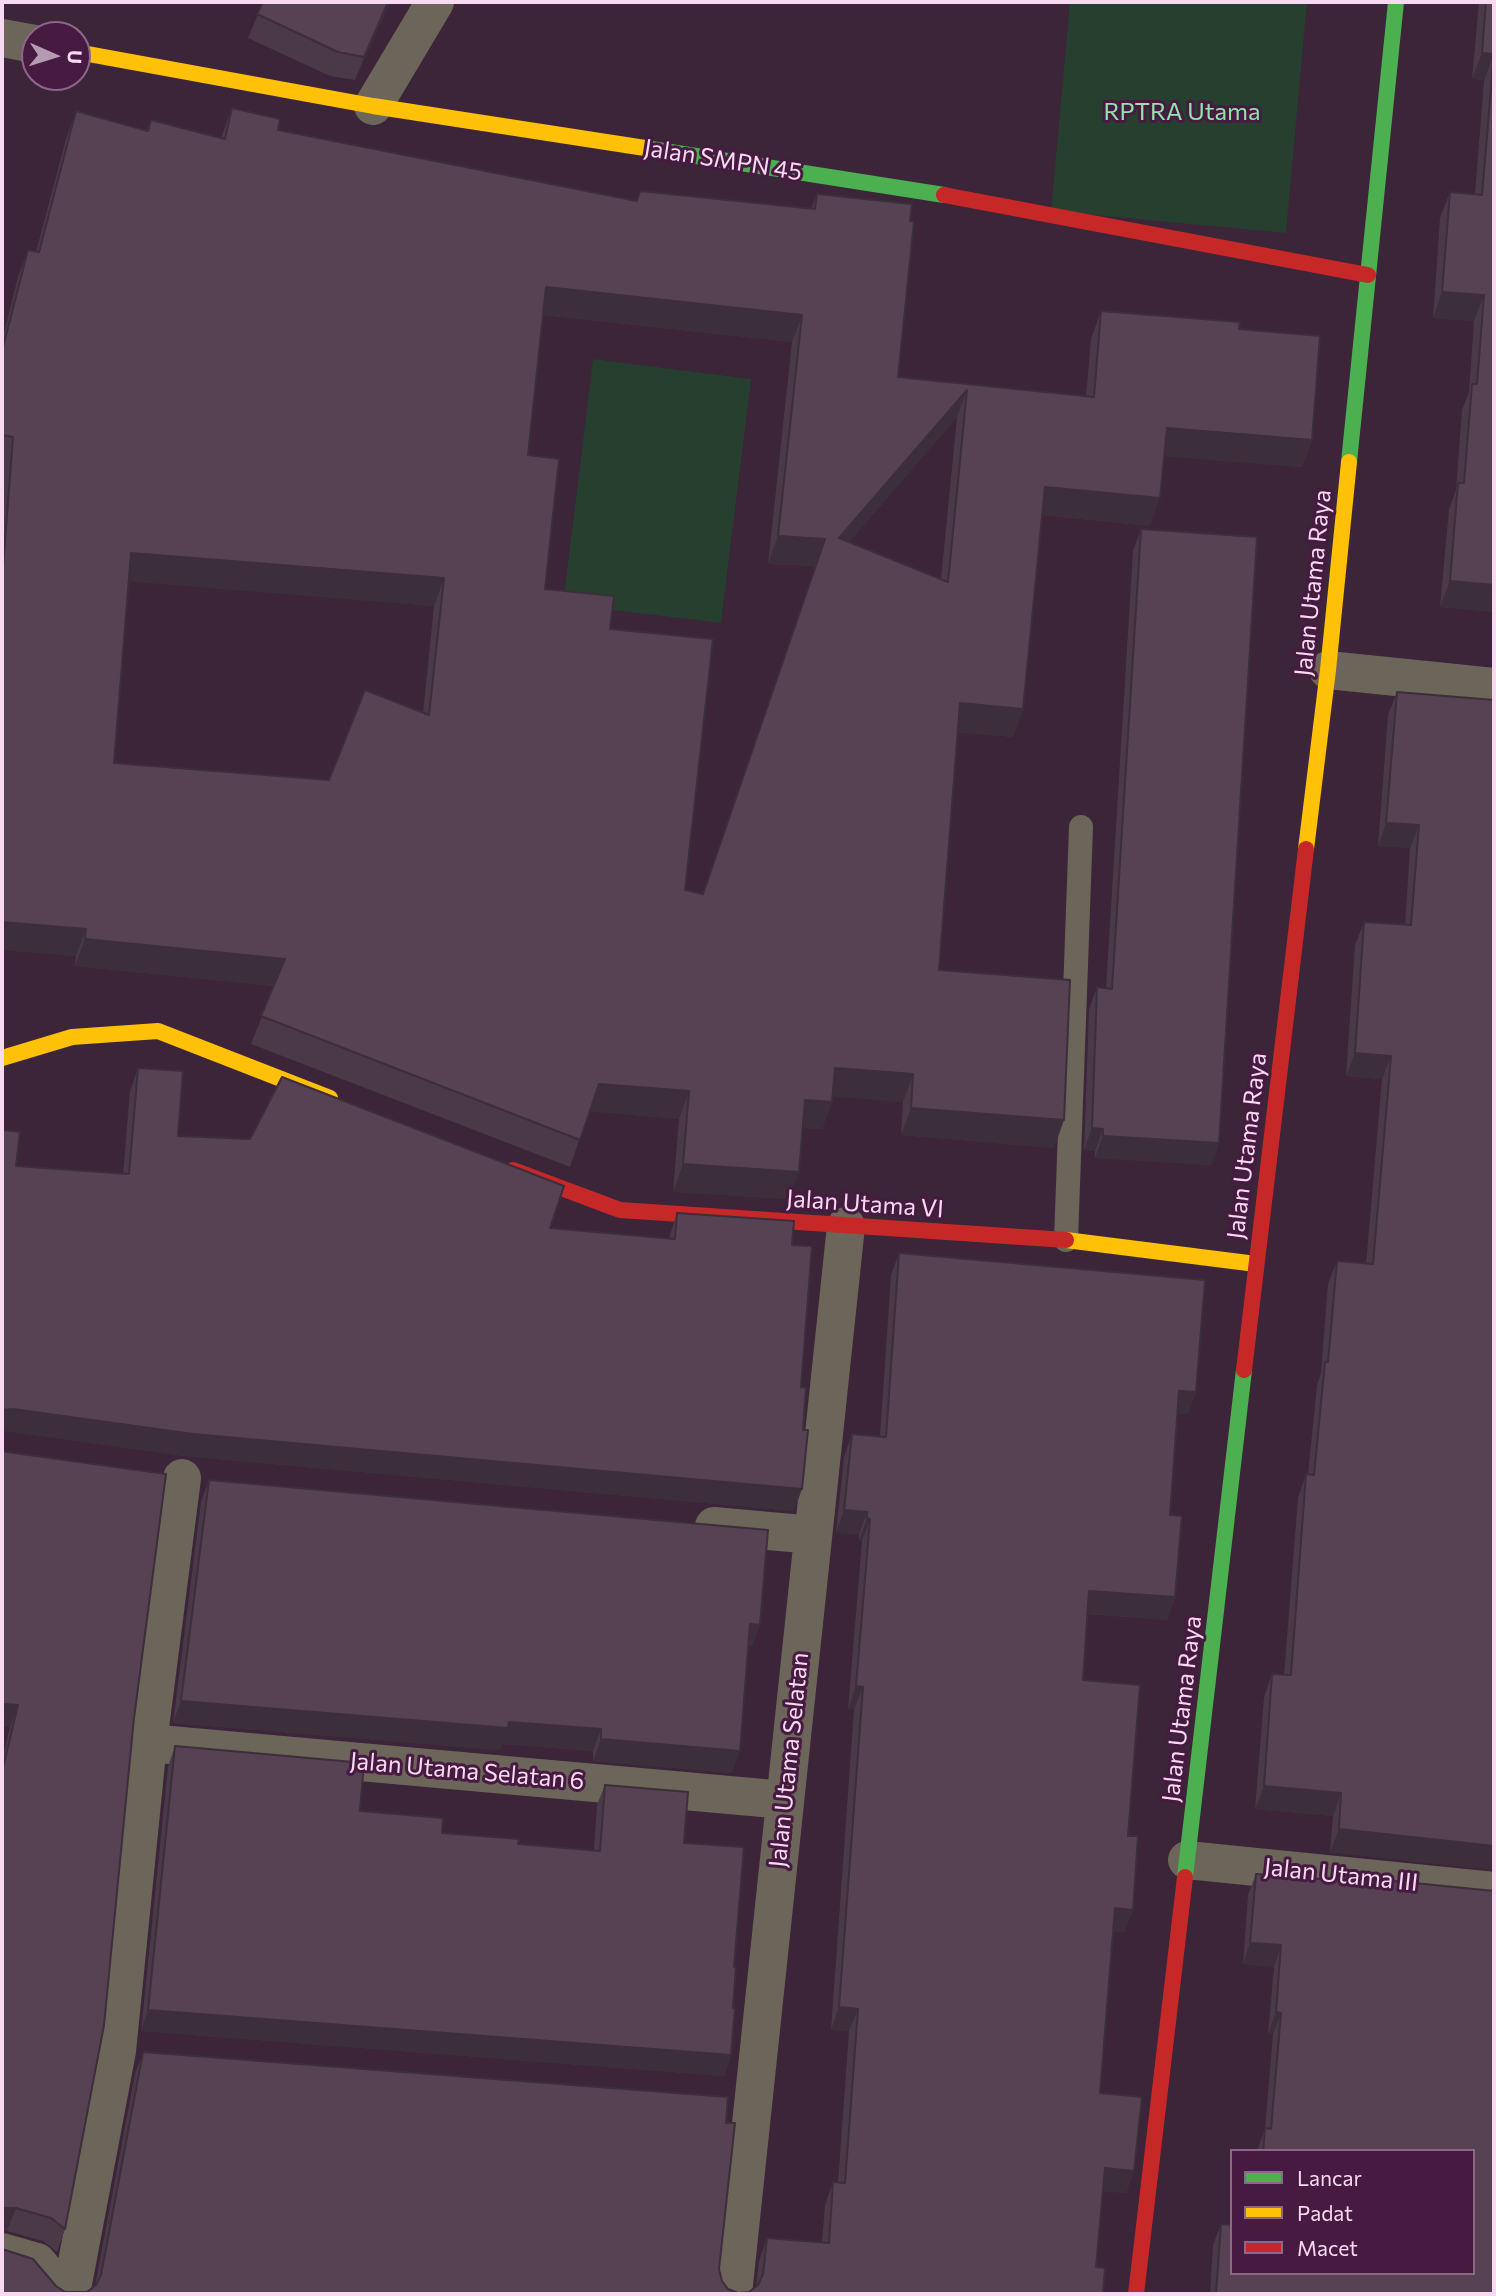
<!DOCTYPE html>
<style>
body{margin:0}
#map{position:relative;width:1496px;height:2296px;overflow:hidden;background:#3c2439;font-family:Commissioner,sans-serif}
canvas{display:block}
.frame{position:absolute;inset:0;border:4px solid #f7daf1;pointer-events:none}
.legend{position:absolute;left:1230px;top:2149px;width:245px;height:126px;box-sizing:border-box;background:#471a41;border:2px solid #8d6787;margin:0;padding:9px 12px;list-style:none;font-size:21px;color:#f7daf1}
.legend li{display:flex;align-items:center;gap:14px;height:35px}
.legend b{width:35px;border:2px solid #8d6787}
.north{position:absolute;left:21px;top:21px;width:70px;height:70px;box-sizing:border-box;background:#471a41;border:2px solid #8d6787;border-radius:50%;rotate:93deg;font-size:19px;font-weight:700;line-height:28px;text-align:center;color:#f7daf1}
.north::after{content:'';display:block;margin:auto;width:24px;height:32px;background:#b69ab1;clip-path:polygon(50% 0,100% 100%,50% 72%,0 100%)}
</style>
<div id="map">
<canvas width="1496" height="2296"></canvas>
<div class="frame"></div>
<ul class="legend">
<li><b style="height:9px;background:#4caf50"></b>Lancar</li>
<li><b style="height:9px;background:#ffc107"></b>Padat</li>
<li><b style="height:9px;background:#c62828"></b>Macet</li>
</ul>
<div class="north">U</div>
</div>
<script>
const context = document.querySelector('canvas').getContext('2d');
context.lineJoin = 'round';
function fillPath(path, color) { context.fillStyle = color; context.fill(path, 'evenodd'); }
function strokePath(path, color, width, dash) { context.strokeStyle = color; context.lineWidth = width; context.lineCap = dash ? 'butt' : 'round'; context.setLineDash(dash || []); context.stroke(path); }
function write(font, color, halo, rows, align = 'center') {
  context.font = font + ' Commissioner,sans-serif'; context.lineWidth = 6; context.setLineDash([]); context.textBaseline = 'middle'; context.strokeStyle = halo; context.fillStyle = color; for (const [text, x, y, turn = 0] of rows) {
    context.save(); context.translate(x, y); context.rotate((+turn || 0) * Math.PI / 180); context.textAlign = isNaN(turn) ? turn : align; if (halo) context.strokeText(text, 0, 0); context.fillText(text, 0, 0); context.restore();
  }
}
fillPath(new Path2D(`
 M 1070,2 L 1307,2 L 1286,233 L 1051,211 Z
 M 593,359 L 751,379 L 721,623 L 563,604 Z`), '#263f2f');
strokePath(new Path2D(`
 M 1066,1240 L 1081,827`), '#6c655a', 24);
strokePath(new Path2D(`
 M 2,38 L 35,44
 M 373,106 L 435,2
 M 1328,670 L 1494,687
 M 714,1526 L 813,1535
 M 148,1743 L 785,1800
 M 1187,1860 L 1494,1891
 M 2,2252 L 37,2262 L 64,2294
 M 71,2294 L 117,2051 L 148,1743 L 182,1478
 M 733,2294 L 846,1226`), '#6c655a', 38);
strokePath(new Path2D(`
 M 645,148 L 944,195
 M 1349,462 L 1396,2
 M 1185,1877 L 1244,1370`), '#4caf50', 16);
strokePath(new Path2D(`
 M 77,52 L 373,106 L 645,148
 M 1306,849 L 1328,670 L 1349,462
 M 2,1058 L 72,1037 L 158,1031 L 330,1098
 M 1066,1240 L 1256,1264`), '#ffc107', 16);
strokePath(new Path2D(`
 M 944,195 L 1368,275
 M 513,1170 L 620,1210 L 1066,1240
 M 1244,1370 L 1306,849
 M 1136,2294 L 1185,1877`), '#c62828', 16);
fillPath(new Path2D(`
 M 263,2 L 390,2 L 355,80 L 330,76 L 248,38 Z
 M 1479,2 L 1494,2 L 1494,612 L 1440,607 L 1449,509 L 1456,490 L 1462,410 L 1469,392 L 1474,321 L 1433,318 L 1440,218 L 1450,192 L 1475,194 L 1484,80 L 1472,79 Z
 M 232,108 L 278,130 L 636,201 L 811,209 L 817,194 L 898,377 L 1086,397 L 1091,339 L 1101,311 L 1239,329 L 1312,440 L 1302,467 L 1164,456 L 1150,526 L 1042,515 L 1023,709 L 1013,737 L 958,732 L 939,970 L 1054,1148 L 901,1135 L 903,1102 L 832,1096 L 832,1102 L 822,1129 L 803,1128 L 789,1199 L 673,1192 L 679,1119 L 589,1111 L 570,1167 L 251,1044 L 274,986 L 75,966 L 76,956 L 2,950 L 2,486 L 4,464 L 2,464 L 2,341 L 18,277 L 28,250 L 36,252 L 66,139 L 76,111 L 147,130 L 151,120 L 221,138 ZM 543,315 L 792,342 L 768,564 L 815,566 L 703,894 L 685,890 L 610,629 L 545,589 L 528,455 ZM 957,417 L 941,579 L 849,542 ZM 129,581 L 434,606 L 423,713 L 329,780 L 114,763 Z
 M 1141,529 L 1219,1143 L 1211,1165 L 1095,1158 L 1095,1151 L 1084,1150 L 1089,1009 L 1097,987 L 1106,988 L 1133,551 Z
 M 1397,692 L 1494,700 L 1494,1870 L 1330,1852 L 1333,1816 L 1255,1809 L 1264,1697 L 1272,1674 L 1284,1675 L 1298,1498 L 1306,1474 L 1308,1474 L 1317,1385 L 1321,1373 L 1328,1284 L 1337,1261 L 1366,1264 L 1382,1079 L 1346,1076 L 1355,945 L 1364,922 L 1405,925 L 1410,848 L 1378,846 L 1388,715 Z
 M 138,1068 L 178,1136 L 550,1228 L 669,1238 L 677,1213 L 792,1245 L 801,1387 L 794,1511 L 184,1456 L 5,1431 L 2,1432 L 2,1130 L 16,1166 L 123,1174 L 130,1091 Z
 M 899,1253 L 1196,1392 L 1188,1414 L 1178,1414 L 1170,1515 L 1175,1597 L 1167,1620 L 1087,1614 L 1083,1680 L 1128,1836 L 1133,1910 L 1124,1932 L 1113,1931 L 1100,2093 L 1134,2171 L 1126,2193 L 1103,2191 L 1096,2267 L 1103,2294 L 2,2294 L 56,2286 L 65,2292 L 87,2292 L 95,2286 L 135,2074 L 143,2052 L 726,2123 L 719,2269 L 722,2281 L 728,2289 L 738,2293 L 749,2292 L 756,2287 L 759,2261 L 767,2238 L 822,2242 L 825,2205 L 833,2182 L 838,2183 L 849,2031 L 831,2030 L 854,1709 L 848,1709 L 862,1541 L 859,1541 L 859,1534 L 836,1533 L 844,1457 L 852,1434 L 880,1436 L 891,1275 Z
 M 2,1450 L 65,2229 L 57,2252 L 43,2241 L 7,2231 L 2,2231 L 2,1760 L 10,1727 L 2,1727 Z
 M 209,1480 L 760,1625 L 752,1646 L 748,1646 L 732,1773 L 593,1761 L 593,1751 L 502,1744 L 500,1750 L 173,1723 L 201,1502 Z
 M 175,1746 L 360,1811 L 442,1833 L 518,1844 L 594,1850 L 597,1805 L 605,1785 L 684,1843 L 734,1967 L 731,2055 L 724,2076 L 141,2031 L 168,1767 Z
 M 1256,1874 L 1332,1880 L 1334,1875 L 1494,1891 L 1494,2283 L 1493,2294 L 1210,2294 L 1213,2245 L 1221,2224 L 1232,2225 L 1232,2273 L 1473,2273 L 1473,2151 L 1257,2151 L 1265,2129 L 1273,2034 L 1268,2034 L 1274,1967 L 1243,1964 L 1248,1895 Z`), '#4a3947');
fillPath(new Path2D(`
 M 388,2 L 390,2 L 355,80 L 364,57 Z
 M 1482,53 L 1494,54 L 1484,80 L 1472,79 Z
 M 546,287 L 802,315 L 792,342 L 536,314 Z
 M 1442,292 L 1484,295 L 1474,321 L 1433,318 Z
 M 967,390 L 957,417 L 829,565 L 839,538 Z
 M 1167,428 L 1312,440 L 1302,467 L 1157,456 Z
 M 1045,487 L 1160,498 L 1150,526 L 1035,514 Z
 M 778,536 L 825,539 L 815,566 L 768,564 Z
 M 131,553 L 444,578 L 434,606 L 121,581 Z
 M 1450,581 L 1494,585 L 1494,612 L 1440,607 Z
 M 960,703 L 1023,709 L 1013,737 L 950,731 Z
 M 1386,823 L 1419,825 L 1410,848 L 1378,846 Z
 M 2,922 L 86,929 L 76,956 L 2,950 Z
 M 85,939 L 285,959 L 275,986 L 75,966 Z
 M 1355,1053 L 1391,1056 L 1382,1079 L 1346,1076 Z
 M 835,1068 L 913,1074 L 903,1102 L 825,1096 Z
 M 599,1084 L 689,1091 L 679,1119 L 589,1111 Z
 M 805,1100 L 832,1102 L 822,1129 L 795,1127 Z
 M 911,1108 L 1064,1120 L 1054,1148 L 901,1135 Z
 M 1092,1128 L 1103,1129 L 1095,1151 L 1084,1150 Z
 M 1103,1136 L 1219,1143 L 1211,1165 L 1095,1158 Z
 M 683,1164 L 799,1172 L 789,1199 L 673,1192 Z
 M 1179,1391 L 1196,1392 L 1188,1414 L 1171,1413 Z
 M 13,1409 L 802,1489 L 794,1511 L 184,1456 L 5,1431 L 2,1432 L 2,1410 Z
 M 844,1510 L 867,1512 L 859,1534 L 836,1533 Z
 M 867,1518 L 870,1519 L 862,1541 L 859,1541 Z
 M 1089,1591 L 1175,1597 L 1167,1620 L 1081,1613 Z
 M 750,1624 L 760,1625 L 752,1646 L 742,1645 Z
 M 856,1686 L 863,1687 L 854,1709 L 848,1709 Z
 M 181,1701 L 509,1722 L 601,1729 L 593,1751 L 502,1744 L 500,1750 L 173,1723 Z
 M 2,1704 L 18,1705 L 10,1727 L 2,1727 Z
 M 601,1739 L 740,1751 L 732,1773 L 593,1761 Z
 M 1264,1786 L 1341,1793 L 1333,1816 L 1255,1809 Z
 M 1339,1829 L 1494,1846 L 1494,1870 L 1330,1852 Z
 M 1115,1908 L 1133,1910 L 1124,1932 L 1107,1931 Z
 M 1250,1943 L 1281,1945 L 1274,1967 L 1243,1964 Z
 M 839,2007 L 858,2009 L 849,2031 L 831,2030 Z
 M 148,2010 L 731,2055 L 724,2076 L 141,2031 Z
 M 1276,2012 L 1281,2013 L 1273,2034 L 1268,2034 Z
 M 1105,2168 L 1134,2171 L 1126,2193 L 1097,2191 Z
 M 4,2208 L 16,2208 L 7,2231 L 2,2231 L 2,2210 Z`), '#3c2e3a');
const building = new Path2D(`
 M 263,2 L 388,2 L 364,57 L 338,52 L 257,14 Z
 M 1486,2 L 1494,2 L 1494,585 L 1450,581 L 1458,483 L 1464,483 L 1472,384 L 1477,384 L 1484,295 L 1442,292 L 1450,192 L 1482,195 L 1494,54 L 1482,53 Z
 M 232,108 L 280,119 L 278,130 L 637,201 L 640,191 L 815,209 L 817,194 L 912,204 L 910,221 L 914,222 L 898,377 L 1094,397 L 1101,311 L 1240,322 L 1239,329 L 1320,336 L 1312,440 L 1167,428 L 1160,498 L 1045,487 L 1023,709 L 960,703 L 939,970 L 1070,980 L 1064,1120 L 911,1108 L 913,1074 L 835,1068 L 832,1102 L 805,1100 L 799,1172 L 683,1164 L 689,1091 L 599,1084 L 580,1140 L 261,1016 L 285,959 L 85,939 L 86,929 L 2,922 L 2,580 L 13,437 L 2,435 L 2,351 L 28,250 L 39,252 L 76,111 L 148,131 L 151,120 L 225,139 ZM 546,287 L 802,315 L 778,536 L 825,539 L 703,894 L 685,890 L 713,639 L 610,629 L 614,596 L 545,589 L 559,459 L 528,455 ZM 967,390 L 948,582 L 839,538 ZM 131,553 L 444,578 L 429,715 L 365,690 L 329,780 L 114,763 Z
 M 1141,529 L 1257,537 L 1219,1143 L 1103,1136 L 1103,1129 L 1092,1128 L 1097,987 L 1112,989 Z
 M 1397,692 L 1494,700 L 1494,1846 L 1339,1829 L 1341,1793 L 1264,1786 L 1272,1674 L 1291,1675 L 1306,1474 L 1314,1475 L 1325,1362 L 1328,1362 L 1337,1261 L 1373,1264 L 1391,1056 L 1355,1053 L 1364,922 L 1411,925 L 1419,825 L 1386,823 Z
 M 138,1068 L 183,1071 L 178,1136 L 250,1139 L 282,1077 L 564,1186 L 550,1228 L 675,1239 L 677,1213 L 794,1221 L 792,1245 L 812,1246 L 801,1387 L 806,1388 L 803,1430 L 808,1430 L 802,1489 L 193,1434 L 13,1409 L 2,1410 L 2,1130 L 20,1132 L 16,1166 L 129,1174 Z
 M 899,1253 L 1205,1280 L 1196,1392 L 1179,1391 L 1170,1515 L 1182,1516 L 1175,1597 L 1089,1591 L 1083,1680 L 1140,1685 L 1128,1836 L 1138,1836 L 1133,1910 L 1115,1908 L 1100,2093 L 1142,2097 L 1134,2171 L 1105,2168 L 1096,2267 L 1105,2268 L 1103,2294 L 2,2294 L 2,2249 L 33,2259 L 56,2286 L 65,2292 L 87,2292 L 96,2285 L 101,2275 L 143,2052 L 728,2097 L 726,2123 L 735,2123 L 719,2269 L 722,2281 L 728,2289 L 738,2293 L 749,2292 L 758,2285 L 763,2274 L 767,2238 L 829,2243 L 833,2182 L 845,2183 L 858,2009 L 839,2007 L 863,1687 L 856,1686 L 870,1519 L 867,1518 L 867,1512 L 844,1510 L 852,1434 L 886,1437 Z
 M 2,1450 L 7,1452 L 166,1474 L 134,1718 L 104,2025 L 65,2229 L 51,2218 L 16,2208 L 4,2208 L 2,2210 L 2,1772 L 18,1705 L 2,1704 Z
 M 209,1480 L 768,1530 L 760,1625 L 750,1624 L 740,1751 L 601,1739 L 601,1729 L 509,1722 L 508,1728 L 181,1701 Z
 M 175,1746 L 364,1763 L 360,1811 L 443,1818 L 442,1833 L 519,1839 L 518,1844 L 600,1851 L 605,1785 L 688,1792 L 684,1843 L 744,1847 L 734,1967 L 736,1967 L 733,2008 L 735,2008 L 731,2055 L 148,2010 Z
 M 1256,1874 L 1334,1880 L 1334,1875 L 1494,1891 L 1494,2283 L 1493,2294 L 1216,2294 L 1221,2224 L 1232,2225 L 1232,2273 L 1473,2273 L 1473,2151 L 1263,2151 L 1265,2128 L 1271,2129 L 1281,2013 L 1276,2012 L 1281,1945 L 1250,1943 Z`);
fillPath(building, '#564253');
strokePath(building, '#3c2e3a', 2);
write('24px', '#92e4ab', '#471a41', [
 ["RPTRA Utama",1182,112]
]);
write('24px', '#f7daf1', '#471a41', [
 ["Jalan SMPN 45",723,160,9],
 ["Jalan Utama Raya",1313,583,-84],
 ["Jalan Utama Raya",1247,1146,-83],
 ["Jalan Utama VI",865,1204,4],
 ["Jalan Utama Raya",1182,1709,-83],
 ["Jalan Utama Selatan",789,1760,-84],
 ["Jalan Utama Selatan 6",467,1771,5],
 ["Jalan Utama III",1341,1875,6]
]);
</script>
